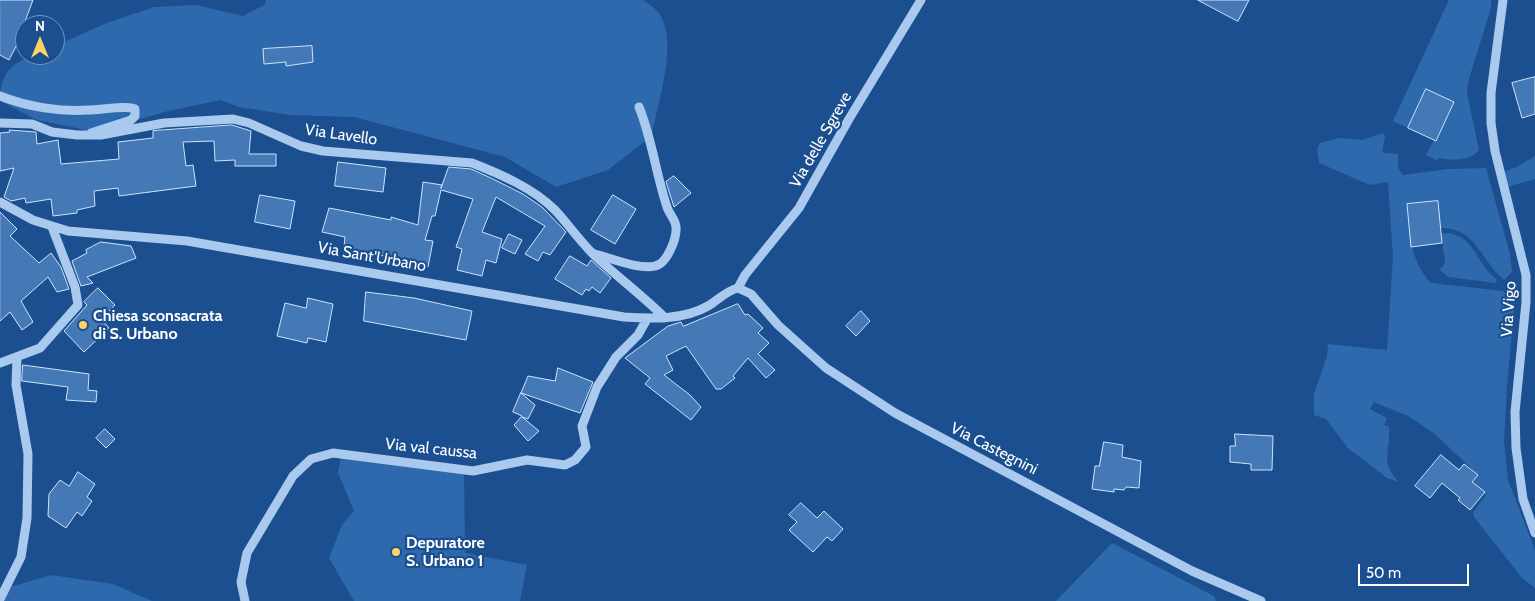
<!DOCTYPE html>
<style>
body{margin:0}
#map{position:relative;width:1535px;height:601px;overflow:hidden;background:#1b4f8f;font-family:Cabin,sans-serif}
canvas{display:block}
.north{position:absolute;left:15px;top:15px;width:50px;height:50px;box-sizing:border-box;background:#1b4f8f;border:1px solid #7695bc;border-radius:50%;rotate:0deg;font-size:14px;font-weight:700;line-height:20px;text-align:center;color:#fff}
.north::after{content:'';display:block;margin:auto;width:18px;height:22px;background:#ffd166;clip-path:polygon(50% 0,100% 100%,50% 72%,0 100%)}
.scale{position:absolute;left:1358px;top:564px;width:111px;height:22px;box-sizing:border-box;border:2px solid #fff;border-top:0;padding-left:6px;font-size:15px;line-height:18px;white-space:nowrap;color:#fff;-webkit-text-stroke:4px #1b4f8f;paint-order:stroke}
</style>
<div id="map">
<canvas width="1535" height="601"></canvas>
<div class="north">N</div>
<div class="scale">50 m</div>
</div>
<script>
const context = document.querySelector('canvas').getContext('2d');
context.lineJoin = 'round';
function fillPath(path, color) { context.fillStyle = color; context.fill(path, 'evenodd'); }
function strokePath(path, color, width, dash) { context.strokeStyle = color; context.lineWidth = width; context.lineCap = dash ? 'butt' : 'round'; context.setLineDash(dash || []); context.stroke(path); }
function write(font, color, halo, rows, align = 'center') {
  context.font = font + ' Cabin,sans-serif'; context.lineWidth = 4.5; context.setLineDash([]); context.textBaseline = 'middle'; context.strokeStyle = halo; context.fillStyle = color; for (const [text, x, y, turn = 0] of rows) {
    context.save(); context.translate(x, y); context.rotate((+turn || 0) * Math.PI / 180); context.textAlign = isNaN(turn) ? turn : align; if (halo) context.strokeText(text, 0, 0); context.fillText(text, 0, 0); context.restore();
  }
}
fillPath(new Path2D(`
 M 266,0 L 643,0 C 648,4 654,7 658,12 C 680,40 657,104 652,136 L 608,170 L 556,187 L 505,157 L 354,117 L 290,115 L 239,107 L 221,100 L 168,111 L 96,132 L 37,120 L 0,101 C 0,64 22,55 55,55 L 55,46 L 109,22 L 154,7 L 196,5 L 243,16 L 264,5 Z
 M 1449,0 L 1491,0 L 1491,8 L 1468,82 L 1467,93 L 1479,150 C 1470,162 1451,160 1438,158 L 1438,161 L 1426,155 L 1434,140 L 1437,140 L 1454,102 L 1426,89 L 1408,128 L 1393,121 Z
 M 1383,133 L 1385,137 L 1382,151 L 1384,153 L 1398,154 L 1398,168 L 1403,175 L 1448,169 L 1486,168 L 1510,254 L 1512,272 L 1504,280 C 1481,261 1476,227 1441,228 L 1437,201 L 1407,205 C 1410,233 1410,261 1431,283 L 1504,291 L 1511,301 L 1515,301 L 1507,386 L 1504,442 L 1508,480 L 1535,550 L 1535,588 L 1522,578 L 1474,517 L 1473,513 L 1486,495 L 1472,482 L 1478,475 L 1435,434 L 1408,416 L 1374,402 L 1370,409 L 1387,418 L 1384,425 L 1389,427 C 1391,452 1379,461 1399,482 L 1387,478 L 1348,448 L 1326,419 L 1314,415 L 1314,394 L 1327,356 L 1328,344 L 1387,350 L 1393,257 L 1388,182 L 1370,185 L 1319,163 L 1317,149 L 1320,143 L 1339,138 L 1362,140 Z
 M 1535,156 L 1535,179 L 1504,188 L 1504,172 L 1517,167 Z
 M 1441,233 C 1474,231 1475,263 1497,280 L 1496,283 L 1448,277 L 1440,270 L 1445,263 Z
 M 342,450 L 464,468 L 465,553 L 527,565 L 520,601 L 354,601 L 329,558 L 342,525 L 354,511 L 338,473 Z
 M 1112,543 L 1214,596 L 1216,601 L 1056,601 Z
 M 51,575 L 113,584 L 152,601 L 0,601 L 0,590 Z`), '#2e69ad');
const building = new Path2D(`
 M 0,0 L 33,0 L 24,24 L 26,25 L 25,29 L 9,60 L 0,55 Z
 M 1198,0 L 1249,0 L 1238,21 Z
 M 312,46 L 313,62 L 286,66 L 286,62 L 264,64 L 263,49 Z
 M 1535,77 L 1535,114 L 1522,118 L 1512,83 Z
 M 1426,89 L 1454,102 L 1436,141 L 1408,128 Z
 M 232,125 L 251,131 L 249,154 L 276,154 L 276,166 L 235,166 L 235,160 L 215,161 L 214,141 L 183,142 L 186,166 L 193,165 L 196,186 L 119,196 L 118,188 L 94,191 L 95,206 L 77,210 L 77,213 L 53,216 L 51,199 L 26,203 L 25,198 L 11,201 L 4,197 L 14,168 L 0,171 L 0,133 L 10,132 L 9,130 L 36,132 L 37,144 L 58,140 L 61,164 L 119,159 L 118,142 L 153,138 L 153,131 Z
 M 338,162 L 386,168 L 383,192 L 335,186 Z
 M 449,167 L 471,169 L 491,178 L 523,194 L 542,207 L 566,232 L 550,255 L 543,252 L 538,261 L 525,254 L 545,226 L 496,197 L 482,232 L 502,239 L 496,263 L 486,260 L 482,276 L 457,270 L 462,249 L 456,247 L 473,199 L 441,190 L 435,216 L 432,216 L 425,240 L 433,241 L 428,267 L 392,260 L 392,257 L 354,252 L 355,249 L 344,247 L 345,237 L 322,232 L 329,208 L 391,220 L 391,217 L 418,225 L 423,182 L 442,185 L 441,188 Z
 M 674,176 L 691,193 L 674,207 L 666,182 Z
 M 260,195 L 295,201 L 290,229 L 255,222 Z
 M 613,195 L 636,209 L 615,244 L 591,230 Z
 M 1438,201 L 1442,243 L 1411,247 L 1407,204 Z
 M 0,212 L 17,229 L 10,236 L 39,263 L 51,253 L 61,267 L 69,289 L 57,292 L 48,277 L 21,301 L 33,322 L 22,330 L 10,312 L 0,321 Z
 M 509,234 L 522,240 L 515,254 L 502,248 Z
 M 101,242 L 131,246 L 136,258 L 87,277 L 93,283 L 81,286 L 72,261 L 87,253 L 86,250 Z
 M 570,256 L 587,266 L 591,260 L 611,278 L 600,293 L 592,287 L 589,291 L 586,289 L 582,295 L 555,279 Z
 M 98,288 L 115,305 L 101,319 L 109,328 L 84,352 L 64,331 L 87,305 L 84,302 Z
 M 366,292 L 414,298 L 472,311 L 466,340 L 364,321 Z
 M 308,298 L 333,304 L 326,342 L 308,338 L 307,343 L 277,336 L 285,303 L 306,308 Z
 M 738,304 L 745,315 L 748,314 L 763,328 L 758,333 L 769,343 L 758,354 L 775,370 L 766,378 L 748,358 L 733,376 L 735,378 L 721,389 L 716,389 L 686,346 L 666,356 L 673,370 L 664,375 L 690,395 L 701,407 L 691,420 L 645,384 L 650,378 L 625,358 L 668,326 L 681,322 L 683,326 Z
 M 861,311 L 870,321 L 856,336 L 846,326 Z
 M 23,365 L 89,374 L 88,390 L 97,391 L 96,402 L 66,400 L 68,387 L 22,381 Z
 M 558,368 L 593,382 L 580,413 L 521,393 L 528,376 L 555,381 Z
 M 521,393 L 535,405 L 528,419 L 522,417 L 539,431 L 528,441 L 514,425 L 522,416 L 513,412 Z
 M 105,429 L 115,439 L 106,448 L 96,438 Z
 M 1235,434 L 1273,436 L 1272,470 L 1251,470 L 1251,464 L 1230,462 L 1230,446 L 1235,446 Z
 M 1104,442 L 1123,445 L 1122,457 L 1141,461 L 1139,488 L 1126,487 L 1124,490 L 1114,489 L 1114,492 L 1092,489 L 1095,466 L 1099,466 Z
 M 1441,455 L 1459,470 L 1464,464 L 1478,475 L 1472,482 L 1485,492 L 1470,510 L 1458,500 L 1460,498 L 1442,483 L 1430,498 L 1415,486 Z
 M 78,472 L 95,484 L 87,497 L 92,501 L 82,516 L 77,512 L 66,528 L 48,516 L 49,494 L 60,480 L 69,486 Z
 M 801,503 L 817,518 L 824,511 L 843,529 L 832,541 L 827,537 L 813,552 L 789,530 L 797,522 L 789,515 Z`);
fillPath(building, '#4478b7');
strokePath(building, '#cfe3fa', 1);
strokePath(new Path2D(`
 M 1503,0 L 1491,93 L 1491,123 L 1495,151 L 1526,275 L 1526,302 L 1515,412 L 1516,448 L 1523,499 L 1535,533
 M 0,96 C 27,107 61,112 89,110 C 99,110 128,105 135,109 L 135,116 L 131,120 L 91,133
 M 0,123 L 32,124 L 52,132 L 77,135 L 101,135 L 164,123 L 233,119 L 249,123 L 301,146 L 323,151 L 472,163 C 500,174 533,188 555,210 C 568,224 579,240 593,254 C 616,276 642,295 665,318
 M 0,202 L 33,220 L 68,231 L 187,241 L 624,317 C 651,319 684,320 708,306 C 718,300 726,291 738,288
 M 595,254 C 611,258 639,270 655,266 C 667,264 677,238 676,227 C 676,220 669,214 667,207 C 656,174 652,139 639,107
 M 738,288 L 751,294 L 778,325 L 826,368 L 895,413 L 1192,571 L 1261,601
 M 738,288 L 745,275 L 799,208 L 849,119 L 921,0
 M 0,363 L 40,348 L 78,305 L 75,287 L 52,227
 M 0,599 L 21,557 L 27,518 L 28,454 L 16,385 L 17,357
 M 245,601 L 241,582 L 247,553 L 293,476 L 311,459 L 333,453 L 473,471 L 527,460 L 565,465 L 575,460 L 586,447 L 582,426 L 597,387 L 616,357 L 638,335 L 647,319`), '#a9c9ee', 9);
for (const [x, y, r, color] of [
 [83,325,5,"#ffd166"],
 [396,552,5,"#ffd166"]
]) { const dot = new Path2D(); dot.arc(x, y, r, 0, 2 * Math.PI); context.fillStyle = color; context.fill(dot); strokePath(dot, '#1b4f8f', 2); }
write('16px', '#fff', '#1b4f8f', [
 ["Via Lavello",341,135,8],
 ["Via delle Sgreve",821,140,-60],
 ["Via Sant'Urbano",372,257,10],
 ["Via Vigo",1509,309,-86],
 ["Via val caussa",431,449,6],
 ["Via Castegnini",994,449,27]
]);
write('bold 16px', '#fff', '#1b4f8f', [
 ["Chiesa sconsacrata",93,316],
 ["di S. Urbano",93,334],
 ["Depuratore",406,543],
 ["S. Urbano 1",406,561]
], 'left');
</script>
